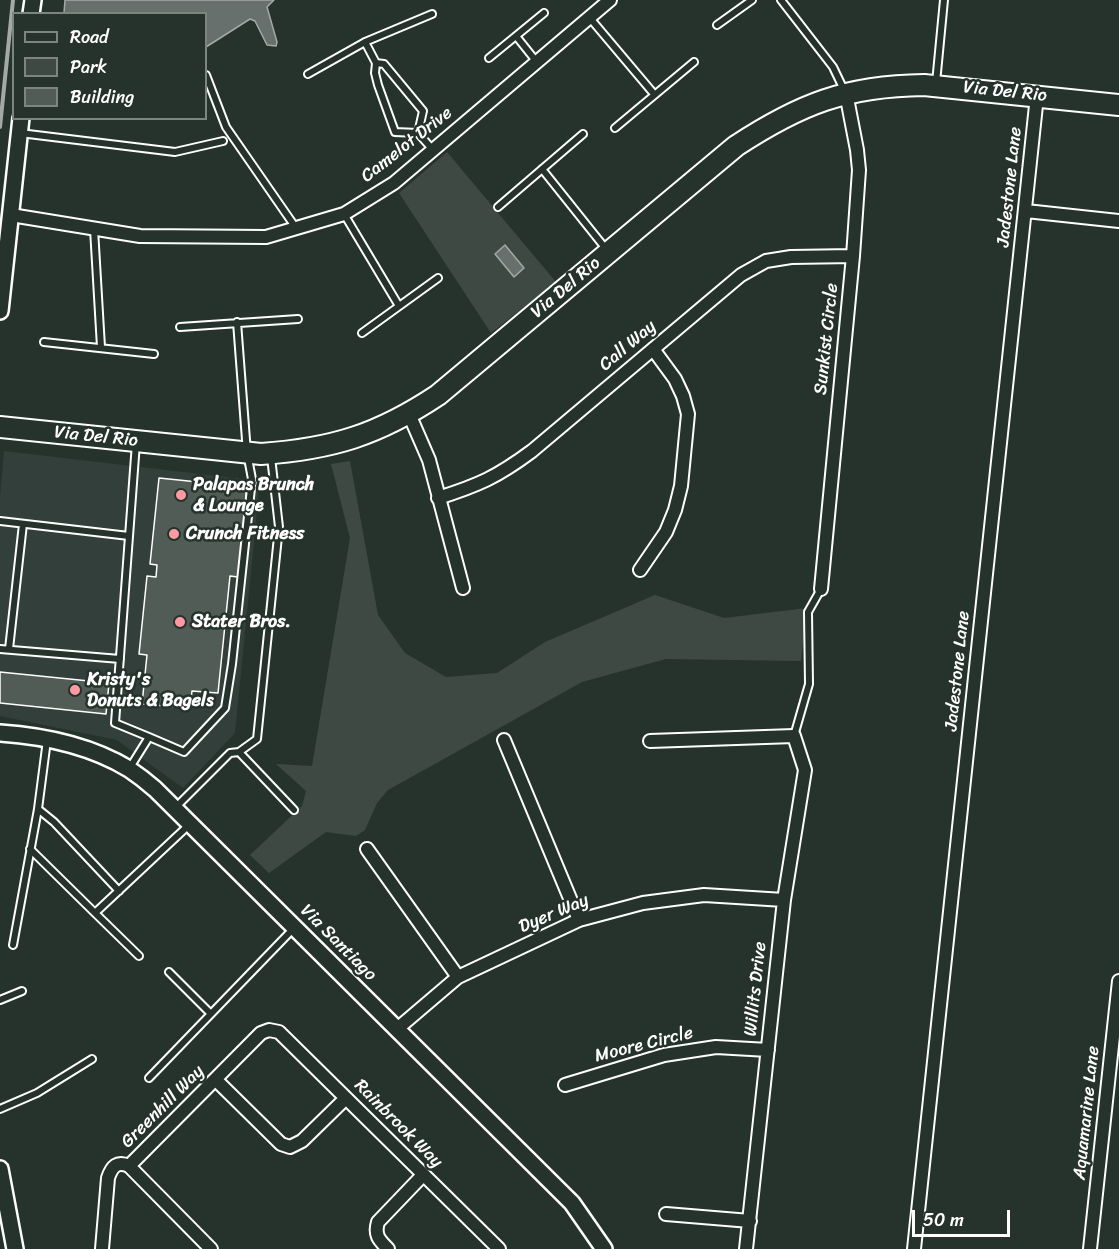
<!DOCTYPE html>
<style>
body{margin:0}
#map{position:relative;width:1119px;height:1249px;overflow:hidden;background:#26332d;font-family:Sriracha,sans-serif}
canvas{display:block}
.legend{position:absolute;left:12px;top:12px;width:195px;height:108px;box-sizing:border-box;background:#26332d;border:2px solid #7d8581;margin:0;padding:8px 10px;list-style:none;font-size:18px;color:#fff}
.legend li{display:flex;align-items:center;gap:12px;height:30px}
.legend b{width:30px;border:2px solid #7d8581}
.scale{position:absolute;left:912px;top:1210px;width:98px;height:27px;box-sizing:border-box;border:3px solid #fff;border-top:0;padding-left:8px;font-size:18px;line-height:21px;white-space:nowrap;color:#fff;-webkit-text-stroke:4px #26332d;paint-order:stroke}
</style>
<div id="map">
<canvas width="1119" height="1249"></canvas>
<ul class="legend">
<li><b style="height:8px;background:#26332d"></b>Road</li>
<li><b style="height:16px;background:#3e4944"></b>Park</li>
<li><b style="height:16px;background:#515c57"></b>Building</li>
</ul>
<div class="scale">50 m</div>
</div>
<script>
const context = document.querySelector('canvas').getContext('2d');
context.lineJoin = 'round';
function fillPath(path, color) { context.fillStyle = color; context.fill(path, 'evenodd'); }
function strokePath(path, color, width, dash) { context.strokeStyle = color; context.lineWidth = width; context.lineCap = dash ? 'butt' : 'round'; context.setLineDash(dash || []); context.stroke(path); }
function write(font, color, halo, rows, align = 'center') {
  context.font = font + ' Sriracha,sans-serif'; context.lineWidth = 5; context.setLineDash([]); context.textBaseline = 'middle'; context.strokeStyle = halo; context.fillStyle = color; for (const [text, x, y, turn = 0] of rows) {
    context.save(); context.translate(x, y); context.rotate((+turn || 0) * Math.PI / 180); context.textAlign = isNaN(turn) ? turn : align; if (halo) context.strokeText(text, 0, 0); context.fillText(text, 0, 0); context.restore();
  }
}
fillPath(new Path2D(`
 M 4,451 L 260,481 L 235,733 L 183,788 L 117,740 L 0,716 L 0,496 Z`), '#333f3a');
fillPath(new Path2D(`
 M 447,152 L 556,282 L 491,333 L 399,193 Z
 M 350,461 L 378,615 L 405,653 L 446,677 L 497,673 L 545,642 L 655,595 L 724,618 L 807,608 L 801,661 L 666,659 L 582,682 L 388,790 L 377,803 L 365,830 L 356,836 L 326,832 L 269,873 L 250,855 L 302,806 L 306,791 L 276,764 L 312,766 L 350,538 L 331,464 Z`), '#3e4944');
const water = new Path2D(`
 M 65,0 L 274,0 L 267,7 L 277,42 L 276,46 L 267,45 L 255,21 L 250,19 L 206,47 L 206,14 L 64,13 Z
 M 505,245 L 524,268 L 514,277 L 495,254 Z`);
fillPath(water, '#67706c');
strokePath(water, '#a4a9a7', 1.5);
strokePath(new Path2D(`
 M 0,127 L 13,0`), '#a4a9a7', 4);
const building = new Path2D(`
 M 159,478 L 247,487 L 238,577 L 230,576 L 218,693 L 192,691 L 190,708 L 142,704 L 147,655 L 139,654 L 147,576 L 156,577 L 157,565 L 150,564 Z
 M 0,672 L 109,683 L 106,714 L 0,703 Z`);
fillPath(building, '#515c57');
strokePath(building, '#fff', 1.5);
const service = new Path2D(`
 M 781,0 L 833,67 L 844,90
 M 589,17 L 654,94
 M 717,25 L 752,0
 M 516,36 L 536,61
 M 365,42 L 376,63 L 375,73 L 378,85 L 395,132 L 418,133 L 433,150
 M 489,58 L 544,13
 M 376,63 L 384,64 L 423,111 L 418,133
 M 308,74 L 365,42 L 432,14
 M 206,75 L 226,127 L 296,228
 M 936,83 L 944,0
 M 615,128 L 694,62
 M 20,133 L 175,152 L 223,141
 M 542,169 L 606,249
 M 498,207 L 583,134
 M 344,214 L 399,306
 M 94,229 L 101,347
 M 180,327 L 298,319
 M 362,333 L 438,278
 M 44,342 L 154,354
 M 136,443 L 115,723 L 149,737
 M 271,457 L 279,527 L 257,739 L 239,752 L 294,810
 M 0,521 L 129,536
 M 0,649 L 120,659
 M 9,649 L 23,524
 M 794,736 L 809,684 L 808,612 L 821,589
 M 129,769 L 149,737 L 184,752 L 225,708 L 232,664 L 252,479 L 247,453 L 237,322
 M 175,808 L 230,753 L 239,752
 M 38,809 L 54,822 L 119,891
 M 30,849 L 95,913
 M 13,945 L 38,809 L 47,740
 M 139,956 L 95,913 L 190,824
 M 169,972 L 211,1014
 M 0,1000 L 22,991
 M 149,1078 L 294,928
 M 0,1109 L 37,1093 L 92,1059`);
const minor = new Path2D(`
 M 1026,211 L 1119,221
 M 11,215 L 140,236 L 266,237 L 344,214 L 394,183 L 610,0
 M 409,414 L 429,460 L 463,588
 M 438,498 C 479,485 497,477 532,451 L 741,275 L 766,261 L 791,257 L 853,256
 M 640,570 L 666,532 L 675,510 L 681,486 L 688,414 L 683,396 L 675,379 L 653,349
 M 821,589 L 853,256 L 859,170 L 857,150 L 846,93
 M 504,740 L 579,920
 M 650,741 L 794,736 L 805,770 L 784,900 L 746,1249
 M 367,849 L 458,977
 M 397,1029 L 458,977 L 579,920 L 643,903 L 704,895 L 784,900
 M 216,1080 L 281,1144 L 290,1147 L 302,1141 L 346,1098
 M 565,1085 L 664,1055 L 716,1047 L 768,1050
 M 129,1166 L 211,1249
 M 666,1214 L 750,1221
 M 102,1249 L 108,1178 C 112,1166 117,1161 129,1166 L 261,1033 L 269,1030 L 279,1032 L 499,1249
 M 388,1249 C 379,1240 374,1235 378,1222 L 423,1175
 M 914,1249 L 1037,96
 M 1090,1249 L 1119,981`);
const tertiary = new Path2D(`
 M 31,14 L 33,0
 M 0,311 L 21,118
 M 0,733 C 44,736 91,746 129,769 C 138,775 147,782 155,789 L 572,1203 L 604,1249
 M 0,1169 L 15,1249`);
const primary = new Path2D(`
 M 0,427 L 261,454 C 332,449 378,435 438,395 L 736,146 C 800,104 846,86 924,85 L 1119,105`);
strokePath(service, '#fff', 10);
strokePath(minor, '#fff', 16);
strokePath(tertiary, '#fff', 20);
strokePath(primary, '#fff', 24);
strokePath(service, '#26332d', 6);
strokePath(minor, '#26332d', 12);
strokePath(tertiary, '#26332d', 15);
strokePath(primary, '#26332d', 20);
for (const [x, y, r, color] of [
 [181,495,6,"#ff9aa2"],
 [174,534,6,"#ff9aa2"],
 [180,622,6,"#ff9aa2"],
 [75,690,6,"#ff9aa2"]
]) { const dot = new Path2D(); dot.arc(x, y, r, 0, 2 * Math.PI); context.fillStyle = color; context.fill(dot); strokePath(dot, '#26332d', 2); }
write('18px', '#fff', '#26332d', [
 ["Via Del Rio",1005,92,6],
 ["Camelot Drive",407,145,-38],
 ["Jadestone Lane",1010,187,-84],
 ["Via Del Rio",566,288,-40],
 ["Sunkist Circle",827,339,-84],
 ["Call Way",628,346,-40],
 ["Via Del Rio",96,437,6],
 ["Jadestone Lane",958,671,-84],
 ["Dyer Way",554,914,-23],
 ["Via Santiago",338,943,45],
 ["Willits Drive",756,989,-84],
 ["Moore Circle",644,1045,-14],
 ["Greenhill Way",163,1107,-45],
 ["Aquamarine Lane",1087,1113,-84],
 ["Rainbrook Way",398,1124,45]
]);
write('bold 18px', '#fff', '#26332d', [
 ["Palapas Brunch",193,485],
 ["& Lounge",193,506],
 ["Crunch Fitness",186,534],
 ["Stater Bros.",192,622],
 ["Kristy's",87,680],
 ["Donuts & Bagels",87,701]
], 'left');
</script>
